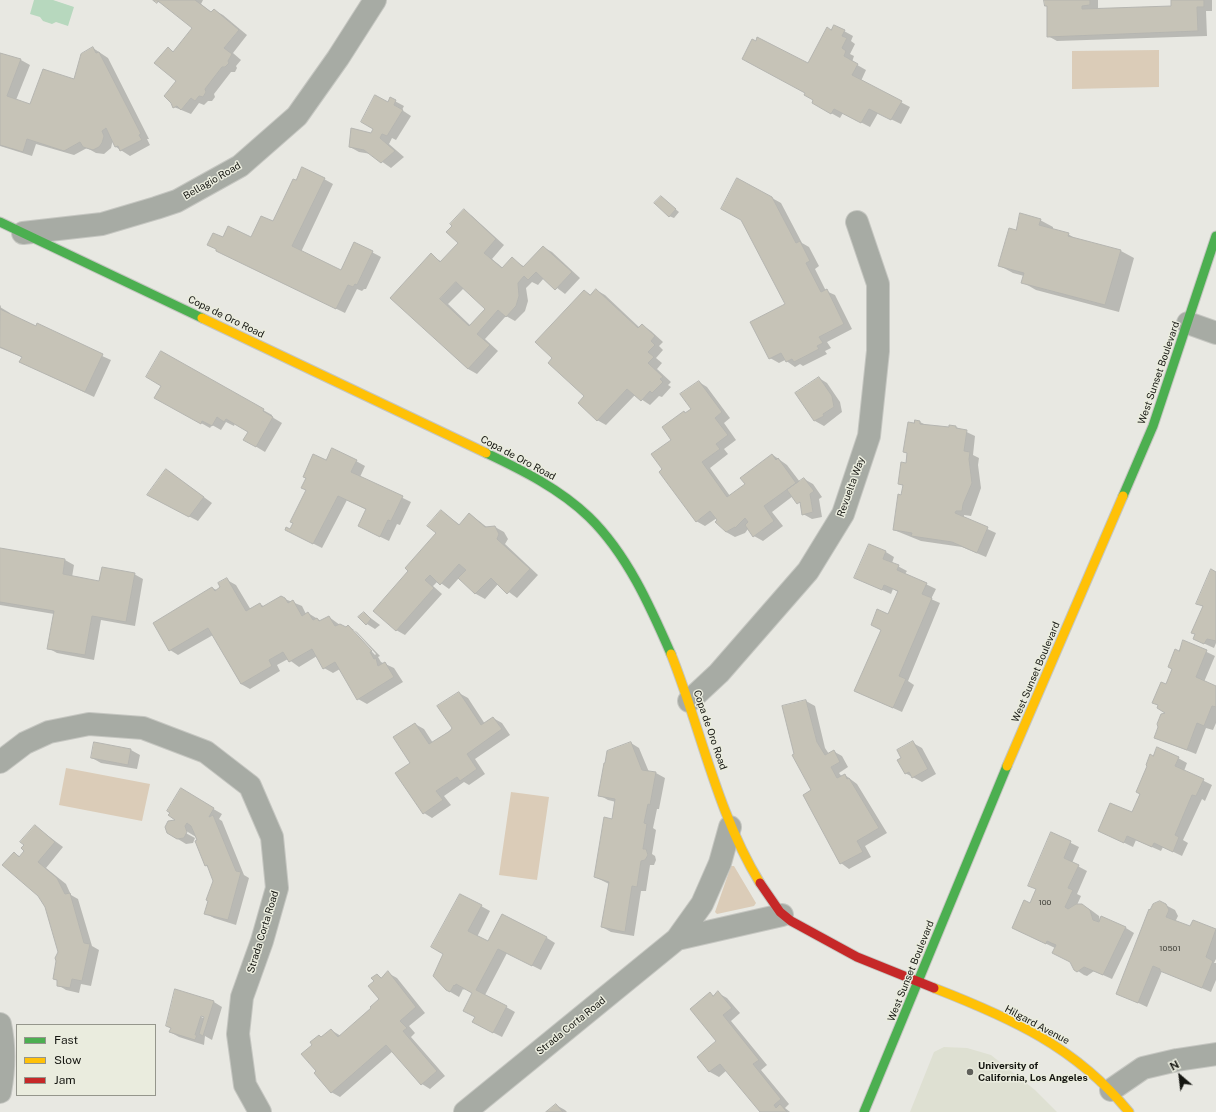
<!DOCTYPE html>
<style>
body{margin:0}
#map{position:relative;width:1216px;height:1112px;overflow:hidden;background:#e8e8e2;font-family:"Public Sans",sans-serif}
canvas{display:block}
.legend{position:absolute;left:16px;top:1024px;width:140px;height:72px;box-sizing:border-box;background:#eaecde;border:1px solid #95968c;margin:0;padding:5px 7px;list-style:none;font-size:12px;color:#151611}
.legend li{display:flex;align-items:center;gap:8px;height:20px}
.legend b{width:20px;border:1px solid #95968c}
.north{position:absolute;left:1160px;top:1056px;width:40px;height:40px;-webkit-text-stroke:3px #eaecde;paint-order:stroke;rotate:332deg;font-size:11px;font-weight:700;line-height:16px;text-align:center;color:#151611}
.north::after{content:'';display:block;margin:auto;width:14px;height:18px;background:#151611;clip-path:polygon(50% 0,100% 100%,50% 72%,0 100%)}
</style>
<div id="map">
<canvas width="1216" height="1112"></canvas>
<ul class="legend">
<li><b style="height:5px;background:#4caf50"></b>Fast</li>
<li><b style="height:5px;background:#ffc107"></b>Slow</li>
<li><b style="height:5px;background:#c62828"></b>Jam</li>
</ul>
<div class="north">N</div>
</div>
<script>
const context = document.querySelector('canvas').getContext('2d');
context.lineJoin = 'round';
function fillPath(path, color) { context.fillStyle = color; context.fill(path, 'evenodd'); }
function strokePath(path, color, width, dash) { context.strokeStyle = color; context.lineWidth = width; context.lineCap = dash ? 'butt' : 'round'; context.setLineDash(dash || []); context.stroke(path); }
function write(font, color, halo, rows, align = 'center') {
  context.font = font + ' "Public Sans",sans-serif'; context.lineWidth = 3; context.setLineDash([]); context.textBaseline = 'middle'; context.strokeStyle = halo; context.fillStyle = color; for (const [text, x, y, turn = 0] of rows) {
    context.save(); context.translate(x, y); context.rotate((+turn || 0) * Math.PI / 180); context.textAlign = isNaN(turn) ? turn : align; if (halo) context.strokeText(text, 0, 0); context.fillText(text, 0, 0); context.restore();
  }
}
fillPath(new Path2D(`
 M 944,1047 L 967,1048 L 991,1055 L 1035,1090 L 1057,1112 L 910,1112 L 934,1052 Z`), '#dee0d2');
fillPath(new Path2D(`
 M 1159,50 L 1159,87 L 1072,89 L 1072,51 Z
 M 66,768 L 150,784 L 142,821 L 59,805 Z
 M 511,792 L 549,797 L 537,880 L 499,875 Z
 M 731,866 L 734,866 L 756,903 L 754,906 L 717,914 L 715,912 Z`), '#dbccb8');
fillPath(new Path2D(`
 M 34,0 L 53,0 L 74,7 L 68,26 L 56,22 L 52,24 L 43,21 L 40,17 L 30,14 Z`), '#b7d8be');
fillPath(new Path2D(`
 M 154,0 L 203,0 L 201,4 L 212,13 L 214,10 L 223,15 L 247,35 L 233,53 L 241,60 L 236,66 L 237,68 L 235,72 L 231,72 L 214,94 L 215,97 L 212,101 L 208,101 L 204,105 L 199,103 L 191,114 L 174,107 L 172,102 L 177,81 L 168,48 L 174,52 L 194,28 L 167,6 Z
 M 1045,0 L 1098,0 L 1098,9 L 1172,7 L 1172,0 L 1212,0 L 1212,11 L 1206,11 L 1207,36 L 1057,41 L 1048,36 L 1048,7 L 1046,6 Z
 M 835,26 L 853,36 L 851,41 L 855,44 L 850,54 L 854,56 L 852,62 L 866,70 L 861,81 L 910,107 L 901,124 L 878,113 L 870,127 L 843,113 L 840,118 L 822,108 L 814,100 L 809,64 Z
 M 93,48 L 108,58 L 149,139 L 147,139 L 150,145 L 130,156 L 116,147 L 113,139 L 111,148 L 104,154 L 96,153 L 87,148 L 74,155 L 36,144 L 32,156 L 0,146 L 0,54 L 21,60 L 30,65 L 16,100 L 31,105 L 74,80 Z
 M 391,99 L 404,106 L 402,110 L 411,116 L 396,140 L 392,138 L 389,144 L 404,157 L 391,168 L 371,154 L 359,152 L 350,147 L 371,134 Z
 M 324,179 L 333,184 L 301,252 L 342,271 L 355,243 L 381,257 L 366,289 L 364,289 L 362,291 L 357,289 L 345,313 L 217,251 L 223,238 L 252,238 L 273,222 L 296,181 Z
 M 661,197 L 679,212 L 674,218 L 669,216 Z
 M 772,198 L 781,203 L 802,243 L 809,247 L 819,266 L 815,269 L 826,291 L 835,295 L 852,329 L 827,342 L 831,348 L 825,351 L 827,354 L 803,366 L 800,364 L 795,367 L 785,360 L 779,363 L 770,358 L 786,305 Z
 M 464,211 L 472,216 L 504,245 L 492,259 L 503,268 L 512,259 L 525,267 L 543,247 L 552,252 L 580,278 L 565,294 L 544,278 L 538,285 L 532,282 L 526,288 L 528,301 L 525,311 L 515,321 L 506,316 L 485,339 L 498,351 L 477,374 L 468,369 L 392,298 L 431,255 L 442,262 L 459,243 ZM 464,288 L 486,309 L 471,326 L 448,304 Z
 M 1040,220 L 1053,227 L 1053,230 L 1068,234 L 1076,239 L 1121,251 L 1134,258 L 1119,312 L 1036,290 L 1022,282 L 1024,276 L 1013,273 L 1000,266 L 1016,231 Z
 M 596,290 L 605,295 L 640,328 L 642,325 L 651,331 L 663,342 L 659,346 L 663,350 L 656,358 L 662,363 L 657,369 L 671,382 L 668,385 L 671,387 L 662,397 L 659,396 L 650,405 L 635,395 L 606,425 L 597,420 L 585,396 L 554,358 L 584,291 L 591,295 Z
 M 0,307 L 10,313 L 9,314 L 111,360 L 94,397 L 29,366 L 22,357 L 0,348 Z
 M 161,352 L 272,415 L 272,417 L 282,423 L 265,452 L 245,440 L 249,432 L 235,423 L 234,426 L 226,422 L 221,430 L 212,425 L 210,428 L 155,397 L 162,385 Z
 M 819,378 L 827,383 L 840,402 L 842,412 L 824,426 L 815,421 L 796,393 Z
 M 699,382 L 707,387 L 730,418 L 724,423 L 736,440 L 724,449 L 728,454 L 710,468 L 730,496 L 746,484 L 773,455 L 787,465 L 800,482 L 804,479 L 813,484 L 822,497 L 819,499 L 822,517 L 812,519 L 803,514 L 801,504 L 793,496 L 772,512 L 783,526 L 763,541 L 754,536 L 748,529 L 745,533 L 735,537 L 726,532 L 717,518 L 705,526 L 696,521 L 664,469 L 673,440 L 686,414 L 692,409 Z
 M 920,422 L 926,425 L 950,428 L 956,427 L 975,436 L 973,455 L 979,458 L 978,465 L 981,488 L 971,516 L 964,515 L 964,518 L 996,533 L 986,557 L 962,547 L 921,541 L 894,530 L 904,486 L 899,484 L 906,464 L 907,453 L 904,452 L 915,424 Z
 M 327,461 L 356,461 L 365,466 L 360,477 L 411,502 L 400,525 L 397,524 L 389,541 L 368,531 L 367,510 L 347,500 L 322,548 L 286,530 L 291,531 Z
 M 175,476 L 212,503 L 198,521 L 157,500 Z
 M 441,511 L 460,525 L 470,514 L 488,528 L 495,527 L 504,532 L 508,539 L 505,544 L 538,575 L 517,598 L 498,584 L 485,599 L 476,594 L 459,578 L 449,589 L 438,581 L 433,586 L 442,594 L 405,635 L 396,630 L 410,571 L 437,533 Z
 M 0,549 L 65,560 L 74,565 L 72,577 L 100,582 L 134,574 L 143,579 L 135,626 L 101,620 L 94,660 L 57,653 L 48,648 L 54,614 L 0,605 Z
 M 886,552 L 894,557 L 892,563 L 907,571 L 905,574 L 936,589 L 931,599 L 940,603 L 908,681 L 914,685 L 902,712 L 855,691 L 898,592 L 893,589 L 891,594 L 856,578 Z
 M 1216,573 L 1216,643 L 1214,648 L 1194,639 L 1204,607 L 1197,603 Z
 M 227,580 L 236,585 L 251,610 L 260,604 L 265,607 L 285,599 L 302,606 L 306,614 L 308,613 L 321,621 L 329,617 L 340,625 L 346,628 L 348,626 L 357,632 L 380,656 L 378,657 L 381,662 L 394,668 L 403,682 L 367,704 L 358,699 L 340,669 L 333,673 L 324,668 L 317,656 L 299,667 L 288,659 L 277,665 L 280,671 L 250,689 L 241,684 L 213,635 L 178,655 L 170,650 L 212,588 L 217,590 ZM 352,630 L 354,630 L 376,654 L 375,655 Z
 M 364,613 L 380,625 L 375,629 L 367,624 Z
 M 1184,641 L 1215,656 L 1204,682 L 1216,687 L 1216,723 L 1213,730 L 1206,728 L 1196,754 L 1155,738 L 1167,713 L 1166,685 Z
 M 459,693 L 468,698 L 485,724 L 493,718 L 502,723 L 510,735 L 475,759 L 485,774 L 469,785 L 464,782 L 444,796 L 451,805 L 432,818 L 424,813 L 412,763 L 415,724 L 424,729 L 433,743 L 453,728 Z
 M 806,701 L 815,706 L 825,748 L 829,754 L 833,751 L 842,756 L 848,767 L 839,773 L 842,777 L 845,775 L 857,784 L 887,833 L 865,846 L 871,857 L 849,869 L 841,863 L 813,791 Z
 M 631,743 L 639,748 L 649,772 L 656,773 L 665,778 L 659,809 L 657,809 L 653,828 L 656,830 L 652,854 L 655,856 L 656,860 L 654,865 L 650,865 L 646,891 L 641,891 L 634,936 L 611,932 L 602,927 L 609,884 L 595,877 L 613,820 L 616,802 L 608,800 L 599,795 Z
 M 913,743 L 922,748 L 936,774 L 922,782 L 905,773 L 902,758 Z
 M 131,750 L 140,755 L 137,769 L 101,763 L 92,758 Z
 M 1154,757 L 1178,758 L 1187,763 L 1184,771 L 1212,785 L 1205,801 L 1202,799 L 1183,840 L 1188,843 L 1182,856 L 1163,847 L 1161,851 L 1136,840 L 1133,847 L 1108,835 L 1132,814 Z
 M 181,790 L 222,814 L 219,819 L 222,821 L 244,875 L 249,878 L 236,925 L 214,918 L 205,913 L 214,881 L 209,868 L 205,865 L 196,837 L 183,829 L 182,831 L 195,838 L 193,843 L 186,844 L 168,833 L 178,820 Z
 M 35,826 L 63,847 L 46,868 L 66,884 L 71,895 L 78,899 L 92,946 L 99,950 L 91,986 L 81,984 L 79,993 L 66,990 L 58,985 L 59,952 L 46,907 L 14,853 L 21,857 L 26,851 L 25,845 Z
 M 1051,833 L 1079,847 L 1072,863 L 1087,871 L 1077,894 L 1081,896 L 1077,905 L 1082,905 L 1091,910 L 1099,916 L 1100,921 L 1126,928 L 1134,933 L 1112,979 L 1094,971 L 1087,976 L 1084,975 L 1075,969 L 1071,962 L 1055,948 L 1013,928 L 1030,904 L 1037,889 Z
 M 1160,902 L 1175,910 L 1178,916 L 1175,922 L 1191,928 L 1193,921 L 1216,930 L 1216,959 L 1214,963 L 1216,963 L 1216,980 L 1211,992 L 1162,971 L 1147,1007 L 1117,993 L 1151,911 Z
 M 481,906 L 490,911 L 477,937 L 489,943 L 547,938 L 555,943 L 541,970 L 507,953 L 485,995 L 515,1012 L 502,1037 L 482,1027 L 476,1017 L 473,993 L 465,988 L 464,990 L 463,989 L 459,997 L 447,990 L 434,976 Z
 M 388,973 L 397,978 L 425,1013 L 409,1026 L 415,1033 L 411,1037 L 445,1076 L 430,1089 L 422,1084 L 393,1051 L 340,1097 L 331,1092 L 318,1071 L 322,1038 L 331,1030 L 341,1036 L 381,999 L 375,981 L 377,975 L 382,978 Z
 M 718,993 L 727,998 L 740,1013 L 731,1021 L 767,1065 L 761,1070 L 789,1104 L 785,1108 L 790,1112 L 761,1112 L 727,1070 L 719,1077 L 710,1072 L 698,1057 L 718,1041 L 710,994 L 714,996 Z
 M 214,1002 L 222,1007 L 212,1040 L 205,1036 L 204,1045 L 179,1037 L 170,1032 L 172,1028 L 167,1026 ZM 196,1014 L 205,1017 L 205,1019 Z
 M 556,1105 L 565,1110 L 567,1112 L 547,1112 Z`), '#0003');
const building = new Path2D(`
 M 153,0 L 195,0 L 211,12 L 214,9 L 239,30 L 224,48 L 232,54 L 228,61 L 229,63 L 225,67 L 222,67 L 205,89 L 206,92 L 203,97 L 199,96 L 195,101 L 191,98 L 181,110 L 177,106 L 173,108 L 171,103 L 164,96 L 176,81 L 154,63 L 168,47 L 173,52 L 192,28 L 158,1 L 157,3 Z
 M 1044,0 L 1090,0 L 1090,5 L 1082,6 L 1082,9 L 1171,6 L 1171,0 L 1204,0 L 1204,7 L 1197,7 L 1198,31 L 1047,37 L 1047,6 L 1045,6 Z
 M 834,25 L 845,30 L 842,36 L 847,38 L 842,48 L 846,51 L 844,56 L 858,64 L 852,75 L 902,101 L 891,120 L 869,109 L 861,123 L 834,109 L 831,114 L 812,103 L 813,100 L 804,95 L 805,93 L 742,59 L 752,39 L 756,41 L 757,37 L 808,63 L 827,27 L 831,30 Z
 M 93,47 L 96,53 L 99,52 L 141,134 L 139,135 L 142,140 L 120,151 L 118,146 L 115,147 L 106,128 L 102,131 L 104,136 L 102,143 L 99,147 L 93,150 L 83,147 L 80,142 L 64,151 L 27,139 L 23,152 L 0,145 L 0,53 L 21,59 L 7,96 L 30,104 L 43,69 L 74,79 L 81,54 Z
 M 375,95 L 388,102 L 390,97 L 396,100 L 394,105 L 403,110 L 387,136 L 382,134 L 380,138 L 395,151 L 381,163 L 364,150 L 349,147 L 351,128 L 371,133 L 373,129 L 361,122 Z
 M 302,167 L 325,178 L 292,246 L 341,270 L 354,242 L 373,251 L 357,285 L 355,284 L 353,287 L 348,285 L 336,309 L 216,251 L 216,249 L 207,245 L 213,233 L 223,237 L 228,226 L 251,237 L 261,216 L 273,221 L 293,179 L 296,180 Z
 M 737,178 L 772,197 L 796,243 L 800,241 L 810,261 L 806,263 L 821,292 L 827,289 L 844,324 L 819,337 L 823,343 L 817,346 L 819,349 L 794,362 L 792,359 L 786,362 L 781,353 L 769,359 L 750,322 L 785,304 L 741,220 L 721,209 Z
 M 661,196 L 676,209 L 669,217 L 654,203 Z
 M 464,209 L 496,239 L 484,253 L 502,268 L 512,257 L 523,267 L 543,246 L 572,272 L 555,290 L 536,272 L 528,280 L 524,276 L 518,283 L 519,296 L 516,306 L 506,317 L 498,310 L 477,334 L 490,345 L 468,369 L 390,298 L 431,253 L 440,262 L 458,243 L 446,232 L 452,226 L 450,224 ZM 456,282 L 485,309 L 469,326 L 440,299 Z
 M 1020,213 L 1041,219 L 1039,225 L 1069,233 L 1068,236 L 1121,250 L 1105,305 L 1021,283 L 1024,273 L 998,266 L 1009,228 L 1016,230 Z
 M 596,289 L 638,328 L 642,324 L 655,336 L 651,341 L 655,345 L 648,352 L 654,357 L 648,363 L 663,377 L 660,379 L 663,382 L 652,393 L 650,391 L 641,401 L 627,389 L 597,421 L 578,403 L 584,396 L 548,363 L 552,358 L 535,342 L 584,290 L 590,295 Z
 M 0,306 L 0,309 L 36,326 L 37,323 L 103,354 L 85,392 L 19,362 L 22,357 L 0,347 Z
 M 161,351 L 264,409 L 263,411 L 273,417 L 256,447 L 243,440 L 248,432 L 226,419 L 224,422 L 217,417 L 212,426 L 202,421 L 201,424 L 154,398 L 161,386 L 146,377 Z
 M 819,377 L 832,396 L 834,407 L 823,414 L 824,416 L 814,421 L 795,393 Z
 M 699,381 L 722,412 L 715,418 L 728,435 L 716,444 L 720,449 L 702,462 L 727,497 L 745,484 L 740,478 L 772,454 L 776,460 L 778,458 L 796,483 L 764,506 L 774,521 L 753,537 L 745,525 L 748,522 L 745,518 L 735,528 L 735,527 L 726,532 L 715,522 L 717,520 L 710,511 L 696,522 L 659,472 L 662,469 L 651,454 L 671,440 L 662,427 L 684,411 L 685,413 L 691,409 L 680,394 Z
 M 915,420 L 920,421 L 920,424 L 949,427 L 949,425 L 956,426 L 956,428 L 967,430 L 964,451 L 970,452 L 969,459 L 972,483 L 963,504 L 962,511 L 956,511 L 955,513 L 988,527 L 977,553 L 952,542 L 911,536 L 912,533 L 893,530 L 898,494 L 901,495 L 903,485 L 898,484 L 901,462 L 906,463 L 907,453 L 903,452 L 908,422 L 914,423 Z
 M 332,448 L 357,460 L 351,472 L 403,496 L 391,521 L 388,520 L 380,537 L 358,526 L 366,509 L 338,496 L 313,544 L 285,530 L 286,527 L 290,529 L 293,523 L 290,522 L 306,490 L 301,488 L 306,478 L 303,477 L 313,454 L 326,460 Z
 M 166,469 L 204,497 L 189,517 L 147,495 Z
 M 804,478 L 814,491 L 810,494 L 813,512 L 802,515 L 800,502 L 797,504 L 787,490 Z
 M 441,510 L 459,525 L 469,513 L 485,527 L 495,526 L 499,534 L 497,539 L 530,569 L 507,594 L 491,578 L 475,594 L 458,578 L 466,570 L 459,564 L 440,585 L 430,575 L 425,580 L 434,588 L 396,631 L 373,611 L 408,571 L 405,568 L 436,533 L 427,526 Z
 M 869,544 L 886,551 L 883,559 L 899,565 L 897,570 L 927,583 L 922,594 L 932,598 L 899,676 L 906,679 L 893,708 L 854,691 L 881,630 L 871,625 L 877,609 L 888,614 L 898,591 L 884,585 L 882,590 L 854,578 Z
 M 0,548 L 65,559 L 63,574 L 99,581 L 102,567 L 135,573 L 126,622 L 92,616 L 85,655 L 47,649 L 54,611 L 0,602 Z
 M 1211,569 L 1216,572 L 1216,641 L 1207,639 L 1204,644 L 1193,639 L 1195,634 L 1191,633 L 1203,606 L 1196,604 Z
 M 227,578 L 246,611 L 260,603 L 262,607 L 281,596 L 285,598 L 288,603 L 293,600 L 302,616 L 308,612 L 313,620 L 317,618 L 319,621 L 329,616 L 335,626 L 340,624 L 346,627 L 348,625 L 372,651 L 370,652 L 374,659 L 376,658 L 378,666 L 385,662 L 394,677 L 357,700 L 335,662 L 323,669 L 312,649 L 289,662 L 283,652 L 269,660 L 272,666 L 241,684 L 208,628 L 169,651 L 153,623 L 212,587 L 215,591 L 220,587 L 218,583 Z
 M 364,612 L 371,619 L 366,625 L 358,617 Z
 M 1183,640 L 1207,650 L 1196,677 L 1216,686 L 1216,707 L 1212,706 L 1204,726 L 1197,723 L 1187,750 L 1154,738 L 1158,727 L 1157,724 L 1161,714 L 1165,713 L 1157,708 L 1158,705 L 1152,703 L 1161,682 L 1166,684 L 1172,669 L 1168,667 L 1175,649 L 1179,651 Z
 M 459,692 L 481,725 L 493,717 L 502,729 L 467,754 L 477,769 L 460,781 L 457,777 L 436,791 L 443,800 L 423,814 L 395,773 L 410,763 L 393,737 L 415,723 L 429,744 L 450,731 L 452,728 L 437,706 Z
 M 806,700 L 817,742 L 825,755 L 834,750 L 840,762 L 831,767 L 837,778 L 845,774 L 847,779 L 849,778 L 879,828 L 857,841 L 863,852 L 840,864 L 803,795 L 811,790 L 792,755 L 794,754 L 782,706 Z
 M 913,741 L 928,769 L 912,778 L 909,772 L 905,774 L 897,760 L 901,758 L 897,750 Z
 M 94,742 L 131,749 L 128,765 L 91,758 Z
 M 631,742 L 642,770 L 656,772 L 650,805 L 648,804 L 644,823 L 647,824 L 643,849 L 646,849 L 648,855 L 645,860 L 641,861 L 637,887 L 632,886 L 625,932 L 601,927 L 609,882 L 594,877 L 604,817 L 612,819 L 615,799 L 598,796 L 604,763 L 605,763 L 607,751 Z
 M 1157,747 L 1179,757 L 1175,766 L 1204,779 L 1196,796 L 1192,795 L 1175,835 L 1179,837 L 1173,852 L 1154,843 L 1152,847 L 1127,836 L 1124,843 L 1098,831 L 1110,803 L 1132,812 L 1140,794 L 1136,792 L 1147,766 L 1146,765 L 1150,754 L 1153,756 Z
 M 181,788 L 214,808 L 209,817 L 213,815 L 236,871 L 241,872 L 228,920 L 204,914 L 208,901 L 206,900 L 213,881 L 207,865 L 205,866 L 195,841 L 197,840 L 191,826 L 187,823 L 185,826 L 187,832 L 184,838 L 177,839 L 167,833 L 165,827 L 168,821 L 175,820 L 168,815 L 170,813 L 167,811 Z
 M 35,825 L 55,842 L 38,862 L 57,878 L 65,894 L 70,893 L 84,943 L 90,944 L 82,981 L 72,979 L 70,988 L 57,986 L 57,980 L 53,979 L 56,961 L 55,958 L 58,952 L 45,907 L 38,896 L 2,865 L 14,852 L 19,857 L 24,851 L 21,848 L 24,845 L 20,842 Z
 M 1051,832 L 1071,841 L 1064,858 L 1079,865 L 1068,888 L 1073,890 L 1065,907 L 1068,909 L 1076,904 L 1082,904 L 1090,910 L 1093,920 L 1099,922 L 1101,916 L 1126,927 L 1103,975 L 1084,967 L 1077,972 L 1074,970 L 1070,962 L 1052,953 L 1056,945 L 1047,941 L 1046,944 L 1012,928 L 1024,900 L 1030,903 L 1036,889 L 1028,886 Z
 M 460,894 L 482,905 L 468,931 L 488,941 L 502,914 L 547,937 L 532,966 L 498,949 L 476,990 L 507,1006 L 493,1033 L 472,1022 L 475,1017 L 463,1011 L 472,993 L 456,984 L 455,986 L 454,985 L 450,992 L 446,990 L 433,976 L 443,954 L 431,947 Z
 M 1160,901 L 1166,904 L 1169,910 L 1166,917 L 1190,926 L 1193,920 L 1216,929 L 1206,957 L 1213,961 L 1202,988 L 1160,971 L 1160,969 L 1153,966 L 1138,1003 L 1116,994 L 1149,909 L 1150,910 L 1153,904 Z
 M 388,971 L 416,1007 L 400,1021 L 407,1028 L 403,1031 L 437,1071 L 421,1085 L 386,1045 L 331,1093 L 314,1073 L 316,1071 L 301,1054 L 312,1045 L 310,1042 L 319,1035 L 321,1037 L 331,1029 L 338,1037 L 371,1008 L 370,1007 L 379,999 L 368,986 L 374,981 L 371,978 L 377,974 L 381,978 Z
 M 175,989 L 214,1001 L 203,1036 L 199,1034 L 204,1017 L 201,1016 L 195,1035 L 197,1035 L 195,1040 L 169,1032 L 171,1028 L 166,1026 Z
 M 718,991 L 732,1008 L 723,1015 L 759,1060 L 753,1064 L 781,1099 L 774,1105 L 776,1108 L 780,1104 L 787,1112 L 760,1112 L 720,1064 L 709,1072 L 697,1057 L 716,1041 L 690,1009 L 710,992 L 713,996 Z
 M 556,1104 L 563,1112 L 546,1112 Z`);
fillPath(building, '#c6c3b7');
strokePath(building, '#b5b5b0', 1);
const street = new Path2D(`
 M 23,233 L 102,224 L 156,208 L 177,201 L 240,166 L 297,116 L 338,58 L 375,0
 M 1188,323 L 1216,333
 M 689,701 L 719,673 L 808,571 L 843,514 L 869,436 L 878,351 L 878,284 L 857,222
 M 0,762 L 25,743 L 49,732 L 89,724 L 143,728 L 206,752 L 250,786 L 272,837 L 277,888 L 262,941 L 242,997 L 238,1034 L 245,1085 L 260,1112
 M 677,939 L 702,904 L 720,863 L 730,827
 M 0,1024 C 5,1047 4,1070 0,1092
 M 1111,1090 L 1143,1068 L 1177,1060 L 1216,1054
 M 465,1112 L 677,939 L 782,915`);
const fast = new Path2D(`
 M 0,222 L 202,318
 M 486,453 C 522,470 560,489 589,517 C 627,554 650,606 671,654
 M 1123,496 L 1153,426 L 1216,236
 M 864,1112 L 1007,766`);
const slow = new Path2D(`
 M 202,318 L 486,453
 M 671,654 C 701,729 717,813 760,883
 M 1007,766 L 1123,496
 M 934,988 C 1011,1018 1076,1047 1129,1112`);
const jam = new Path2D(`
 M 760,883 L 780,912 L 791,921 L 857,957 L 934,988`);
strokePath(street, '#c5c6c1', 24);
strokePath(fast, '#c5c6c1', 11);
strokePath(slow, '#c5c6c1', 11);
strokePath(jam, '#c5c6c1', 11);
strokePath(street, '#a7aba4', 22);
strokePath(fast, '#4caf50', 9);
strokePath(slow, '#ffc107', 9);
strokePath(jam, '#c62828', 9);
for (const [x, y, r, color] of [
 [970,1072,4,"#5f605a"]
]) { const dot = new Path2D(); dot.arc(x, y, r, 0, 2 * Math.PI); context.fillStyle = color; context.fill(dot); strokePath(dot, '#eaecde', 1.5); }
write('8px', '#41413a', null, [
 ["100",1045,903],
 ["10501",1170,949]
]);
write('10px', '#151611', '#eaecde', [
 ["Bellagio Road",212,181,-30],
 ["Copa de Oro Road",226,317,26],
 ["West Sunset Boulevard",1159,373,-71],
 ["Copa de Oro Road",518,458,28],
 ["Revuelta Way",851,487,-70],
 ["West Sunset Boulevard",1036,672,-67],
 ["Copa de Oro Road",710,730,71],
 ["Strada Corta Road",263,932,-73],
 ["West Sunset Boulevard",911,971,-68],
 ["Hilgard Avenue",1037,1025,28],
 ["Strada Corta Road",571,1026,-39]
]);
write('bold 10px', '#151611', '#eaecde', [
 ["University of",978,1066],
 ["California, Los Angeles",978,1078]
], 'left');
</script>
